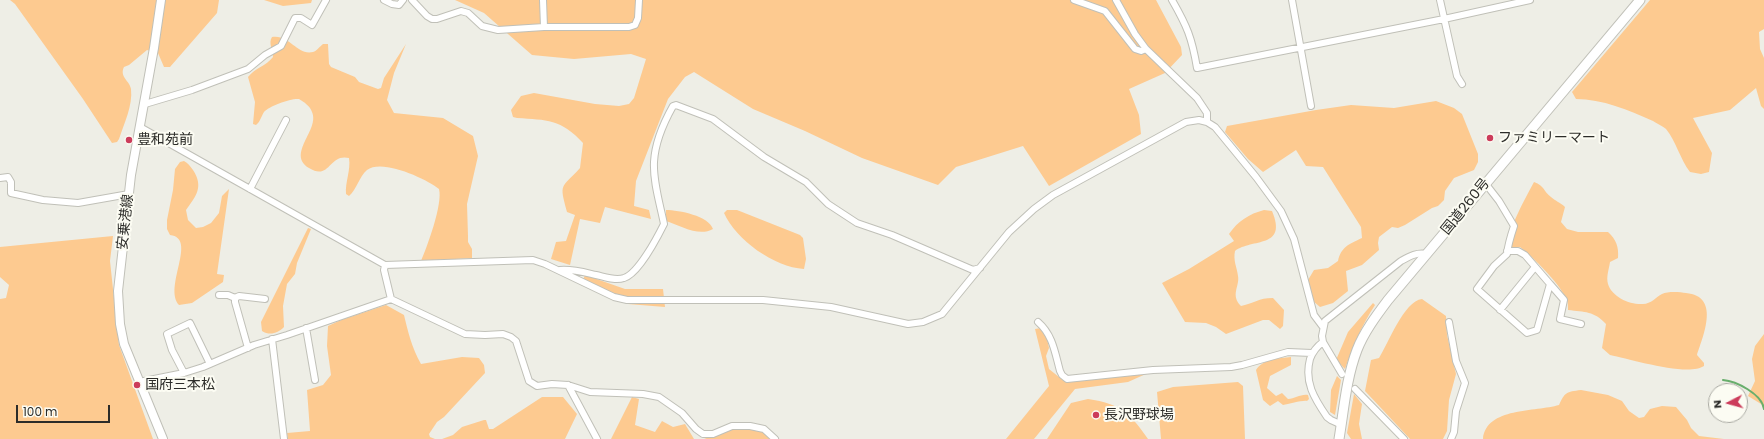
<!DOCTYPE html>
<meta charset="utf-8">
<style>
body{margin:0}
#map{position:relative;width:1764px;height:439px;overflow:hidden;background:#eeeee6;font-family:Poppins,sans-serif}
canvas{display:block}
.north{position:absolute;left:1708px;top:383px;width:40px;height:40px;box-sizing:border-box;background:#fcfcf3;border:1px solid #a9a9a2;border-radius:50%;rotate:264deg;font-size:11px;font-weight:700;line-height:16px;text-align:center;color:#2c2c29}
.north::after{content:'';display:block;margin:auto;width:14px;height:18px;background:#cc3c5b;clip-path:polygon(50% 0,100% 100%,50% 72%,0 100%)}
.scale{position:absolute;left:16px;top:405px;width:94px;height:18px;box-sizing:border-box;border:2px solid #2c2c29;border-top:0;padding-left:5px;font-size:12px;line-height:14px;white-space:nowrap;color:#2c2c29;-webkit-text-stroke:3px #fcfcf3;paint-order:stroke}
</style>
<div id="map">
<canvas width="1764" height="439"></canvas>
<div class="north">N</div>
<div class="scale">100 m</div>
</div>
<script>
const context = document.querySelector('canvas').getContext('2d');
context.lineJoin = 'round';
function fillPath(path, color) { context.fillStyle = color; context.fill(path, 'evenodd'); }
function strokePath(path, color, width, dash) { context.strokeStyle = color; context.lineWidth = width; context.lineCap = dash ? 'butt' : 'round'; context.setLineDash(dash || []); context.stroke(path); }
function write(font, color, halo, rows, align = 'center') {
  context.font = font + ' Poppins,"Noto Sans JP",sans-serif'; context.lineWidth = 4; context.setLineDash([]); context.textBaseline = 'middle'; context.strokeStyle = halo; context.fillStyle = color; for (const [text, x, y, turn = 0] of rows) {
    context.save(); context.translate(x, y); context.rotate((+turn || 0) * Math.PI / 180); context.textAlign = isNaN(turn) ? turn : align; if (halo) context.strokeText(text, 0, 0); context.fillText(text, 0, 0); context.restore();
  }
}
fillPath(new Path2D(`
 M 10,0 L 219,0 L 217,13 L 170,67 L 164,67 L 158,53 L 147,50 L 129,65 L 124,67 C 119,77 130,81 131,89 C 133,105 124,124 119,139 L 117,142 L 112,143 L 83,99 L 15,4 Z
 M 264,0 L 312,0 L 311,3 L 283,6 Z
 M 455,0 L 1156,0 L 1181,47 L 1182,55 L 1165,73 L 1129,89 L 1139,115 L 1141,134 L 1049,186 L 1023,146 L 956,167 L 938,185 L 862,158 L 805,131 L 753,109 L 694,72 L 685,77 L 668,99 L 636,181 L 634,206 L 649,210 L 651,219 L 605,207 L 600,223 L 580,219 L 570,265 L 551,259 L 556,242 L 566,241 L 575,215 L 567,212 C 559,182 561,189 580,168 L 583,143 C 561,119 547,120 517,118 L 513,117 L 511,110 L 521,96 L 534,93 L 595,104 L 619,106 L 629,104 L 634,98 L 646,59 L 631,54 L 574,59 L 532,55 L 484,13 Z
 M 1650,0 L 1764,0 L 1764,29 L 1759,32 L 1760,49 L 1764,58 L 1764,109 L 1761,106 L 1756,88 L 1730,110 L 1693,118 L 1712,153 L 1709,172 L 1701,174 L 1690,172 C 1680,159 1676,141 1666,129 C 1663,126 1657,124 1653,121 C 1629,110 1602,99 1576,99 L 1572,92 Z
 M 272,37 C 290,34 297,56 313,52 C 317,51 319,47 323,44 L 328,44 L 329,64 L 331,67 L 355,77 L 359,82 L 378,89 L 381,88 L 384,78 L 406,44 L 394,73 L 387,100 L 394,113 L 443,118 L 473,136 L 478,156 L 467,204 L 468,236 L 468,242 L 472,249 L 472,258 L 421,261 C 427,247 443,204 439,189 C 427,179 382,158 367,170 C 359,177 357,189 349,196 L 346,194 C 345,182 351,170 349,158 C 329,153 330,181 309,168 C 286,154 320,130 312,112 C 310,106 304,102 299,99 C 291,98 269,106 264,112 C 261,117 260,122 256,125 L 253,124 L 255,102 L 248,77 C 255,68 266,66 273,57 C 273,50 268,43 272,37 Z
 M 1436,101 L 1454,108 L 1462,114 L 1478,154 L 1478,162 L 1474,170 L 1454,178 L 1445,191 L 1444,200 L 1438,206 L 1432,208 L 1405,225 L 1398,228 L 1392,227 L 1379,237 L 1378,243 L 1379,250 L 1362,265 L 1346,271 L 1348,291 L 1333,303 L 1320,307 L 1313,301 L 1308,280 L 1314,270 L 1328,268 L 1338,261 C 1341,247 1349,244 1362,238 L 1361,227 L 1323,167 L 1306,166 L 1296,150 L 1263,172 L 1248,159 L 1225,132 L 1227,126 L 1316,110 L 1351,105 L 1394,108 Z
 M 184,161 C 188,163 190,166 193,170 C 204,187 196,196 186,210 L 188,220 L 196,228 L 203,227 L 211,223 L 219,213 L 222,196 L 229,189 L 217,274 L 224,275 L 223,282 L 192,303 L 179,305 C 163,287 198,238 170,235 L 167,229 L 167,220 L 173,190 L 175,169 L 180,162 Z
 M 1534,182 C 1545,186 1543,191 1551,197 C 1555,201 1560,202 1565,207 L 1561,222 L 1567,229 L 1578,232 L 1608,232 C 1616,239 1619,247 1618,258 L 1610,262 C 1609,269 1606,277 1608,284 C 1612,297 1630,305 1643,304 C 1651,304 1656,297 1662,294 C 1668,291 1680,292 1686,293 C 1720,296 1704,334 1697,355 L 1704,363 L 1704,366 C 1688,377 1630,359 1610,355 L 1602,348 L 1606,324 C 1594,311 1585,312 1568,310 C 1568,306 1568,301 1566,298 C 1558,282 1534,258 1520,247 L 1504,250 C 1511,225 1522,204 1534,182 Z
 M 666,210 C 679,210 709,216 713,229 C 699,237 681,226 666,221 Z
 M 727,210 L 737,210 L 800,235 L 803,238 L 806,259 L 804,269 C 774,267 736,240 724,213 Z
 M 1264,210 L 1272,211 C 1288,249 1252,238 1235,251 C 1233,261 1237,267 1238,276 C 1240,286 1230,295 1241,306 C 1255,303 1258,298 1273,298 L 1284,310 L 1283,326 L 1280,329 L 1269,320 L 1263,320 L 1226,334 L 1216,327 L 1206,323 L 1185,322 L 1162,283 L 1189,269 L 1234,241 L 1229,234 C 1238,221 1249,214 1264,210 Z
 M 308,228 L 311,229 L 297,263 L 295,274 L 287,284 L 283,306 L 284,327 C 278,333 270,336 262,331 L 261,322 Z
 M 113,236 L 110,261 L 119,345 L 153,439 L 0,439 L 0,299 L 6,298 L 9,285 L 0,277 L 0,247 Z
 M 585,275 L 625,289 L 663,289 L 665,307 L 628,304 L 581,285 Z
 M 1422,299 L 1446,316 L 1447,335 L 1456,374 L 1449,400 L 1447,431 L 1443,439 L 1410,439 L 1365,391 L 1371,360 L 1379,358 C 1388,344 1404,301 1422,299 Z
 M 1373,303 L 1375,305 C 1362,325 1353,346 1345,369 L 1336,360 L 1348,332 Z
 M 386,305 L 404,315 C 408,332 412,348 421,364 L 462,357 L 479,358 L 484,365 L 485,373 L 444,417 L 437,422 L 429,434 L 430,437 L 435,439 L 288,439 L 287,433 L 310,431 L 307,390 L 323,385 L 331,375 L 327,346 L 328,326 L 341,320 Z
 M 1041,328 L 1046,334 L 1049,348 L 1046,356 L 1049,369 L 1064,381 L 1148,373 L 1128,382 L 1075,389 L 1034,439 L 1006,439 L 1049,386 L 1035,329 Z
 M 1764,334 L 1764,409 L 1761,404 L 1748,396 L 1755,381 L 1752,359 L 1755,346 Z
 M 1291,357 L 1291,365 L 1270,376 L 1267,388 L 1276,396 L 1282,393 L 1288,399 C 1295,399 1300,394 1308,395 L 1309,399 L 1307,401 C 1303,400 1289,404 1283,405 L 1278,401 L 1270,406 L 1263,400 L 1256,370 C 1263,359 1279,358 1291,357 Z
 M 1337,376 L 1341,380 L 1335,415 L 1330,412 L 1331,390 Z
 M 1238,382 L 1243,386 L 1245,439 L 1161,439 L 1157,392 L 1173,387 Z
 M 1581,390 L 1608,395 L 1622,401 L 1629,411 L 1639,418 L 1644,417 L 1650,409 L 1662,406 L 1676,407 L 1687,420 L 1691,428 L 1699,436 L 1724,439 L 1483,439 C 1486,407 1536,412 1559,405 C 1565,392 1566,392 1581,390 Z
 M 1354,394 L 1362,404 L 1359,424 L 1362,439 L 1351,439 L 1347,433 Z
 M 542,397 L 563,397 L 577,414 L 565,439 L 442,439 L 453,435 L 462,427 L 484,420 L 486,420 L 489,429 L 493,429 Z
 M 632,397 L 639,399 L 635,425 L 655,432 L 662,421 L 673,427 L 685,424 L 694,439 L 611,439 Z
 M 1088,399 C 1121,404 1130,413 1148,439 L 1047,439 L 1071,403 Z
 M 750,428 L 764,431 L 773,439 L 704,439 L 731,429 Z`), '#fdca90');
strokePath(new Path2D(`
 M 1723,380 C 1736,381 1762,394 1764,409`), '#68ae6c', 2);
const minor = new Path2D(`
 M 384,0 L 392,4 L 399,5 L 403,0
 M 412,0 L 427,16 L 432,19 L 437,19 L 461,11 L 468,13 L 482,26 L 498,30 L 544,27 L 629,27 L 635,25 L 638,18 L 639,0
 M 543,0 L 544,27
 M 1074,0 L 1105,11 L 1135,49 L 1141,51 L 1146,49
 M 1116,0 L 1135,34 L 1146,49 L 1197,98 L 1207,113 L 1207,122
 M 1172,0 C 1187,26 1192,38 1197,68 L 1444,19 L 1530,0
 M 1292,0 L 1311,106
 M 1440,0 L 1457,76 L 1462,84
 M 145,104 L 192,90 L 248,69 L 265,55 L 281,46 L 295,18 L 301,18 L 312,25 L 326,0
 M 140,127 L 385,265 L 533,260 L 545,264 L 614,297 L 627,300 L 763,300 L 831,307 L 908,324 L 923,322 L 942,314 L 1009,232 L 1034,209 L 1053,195 L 1186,122 L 1199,120 L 1207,122 L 1215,127 L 1256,177 L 1281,211 L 1294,239 L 1314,315 L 1323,327
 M 0,178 L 8,177 L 11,182 L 11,193 L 43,200 L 78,203 L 129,194
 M 1485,183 L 1499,201 L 1514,226 C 1511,235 1508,244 1507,254 L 1494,266 L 1477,289 L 1527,333 L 1537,330 L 1550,284 L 1525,255 L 1518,251 L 1507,251
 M 250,189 L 286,120
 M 385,265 L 384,270 L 391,299
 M 560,270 C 573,269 583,272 596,275 C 605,277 615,281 624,278 C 638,274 657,238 664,224 C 660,204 653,182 654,162 C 655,143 664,122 673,106 L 676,105 L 713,119 L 764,157 L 806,182 L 828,204 L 857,223 L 892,235 L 973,270 L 980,268
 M 1550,284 L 1564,300 L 1560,319 L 1581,324
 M 219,295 L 228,295 L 235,298
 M 1500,310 L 1535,267
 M 1038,322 C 1053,335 1055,353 1060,371 L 1062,375 L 1067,379 L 1153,370 L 1231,367 L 1242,365 L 1288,352 L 1312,353
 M 1449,322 L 1456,361 L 1465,383 L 1456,411 L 1454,432 L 1451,439
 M 306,328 L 315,380
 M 272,339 L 284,439
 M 1323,342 C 1316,347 1313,351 1310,359 C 1304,382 1314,398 1327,417 L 1331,420 L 1342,425
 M 248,348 L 235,302 L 235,298 L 239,296 L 265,299
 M 184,373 L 172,350 L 167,334 L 190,323 L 210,364
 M 1342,374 L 1323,342 L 1322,336 L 1325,321 L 1401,261 C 1410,256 1417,252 1427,254
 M 139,382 L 184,373 L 203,367 L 254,345 L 287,335 L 391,299 L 465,334 L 485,335 L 503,334 L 511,337 L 516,341 L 529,381 L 537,386 L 552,384 L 568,385 L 590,392 L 643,394 L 659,397 L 682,413 L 696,429 L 703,434 L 713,434 L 732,426 L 750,426 L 764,429 L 775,439
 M 568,385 L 597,439
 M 1355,389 L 1404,439`);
const major = new Path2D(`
 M 161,0 L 154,48 L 131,175 L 118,291 L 120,324 L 124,344 L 163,439`);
const highway = new Path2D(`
 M 1339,439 C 1344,409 1346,379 1357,350 C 1364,332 1376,316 1388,300 L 1640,0`);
strokePath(minor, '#c0c0b8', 8);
strokePath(major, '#c0c0b8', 10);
strokePath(highway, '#c0c0b8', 11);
strokePath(minor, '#fff', 6);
strokePath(major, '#fff', 8);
strokePath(highway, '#fff', 9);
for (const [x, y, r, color] of [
 [1490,138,4,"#cc3c5b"],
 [129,140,4,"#cc3c5b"],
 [137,385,4,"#cc3c5b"],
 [1096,415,4,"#cc3c5b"]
]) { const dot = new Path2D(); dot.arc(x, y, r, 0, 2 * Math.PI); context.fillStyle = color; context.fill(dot); strokePath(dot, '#fcfcf3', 1.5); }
write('14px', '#2c2c29', '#fcfcf3', [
 ["ファミリーマート",1498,138],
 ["豊和苑前",137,140],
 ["国府三本松",145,385],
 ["長沢野球場",1104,415]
], 'left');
write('14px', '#2c2c29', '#fcfcf3', [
 ["国道260号",1466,207,-51],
 ["安乗港線",126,222,-84]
]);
</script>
